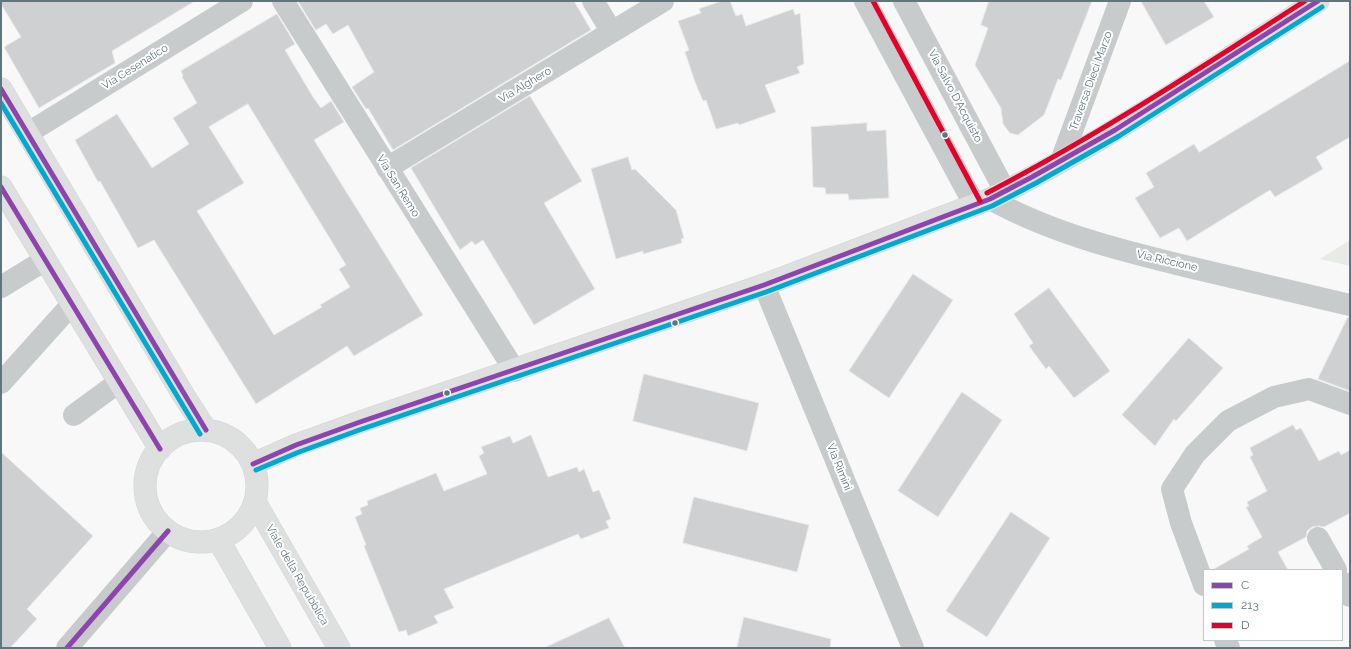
<!DOCTYPE html>
<style>
body{margin:0}
#map{position:relative;width:1351px;height:649px;overflow:hidden;background:#f8f8f8;font-family:Raleway,sans-serif}
canvas{display:block}
.frame{position:absolute;inset:0;border:2px solid #5e767d;pointer-events:none}
.legend{position:absolute;left:1203px;top:569px;width:140px;height:72px;box-sizing:border-box;background:#fff;border:1px solid #bfc8cb;margin:0;padding:5px 7px;list-style:none;font-size:12px;color:#5e767d}
.legend li{display:flex;align-items:center;gap:8px;height:20px}
.legend b{width:20px;border:1px solid #bfc8cb}
</style>
<div id="map">
<canvas width="1351" height="649"></canvas>
<div class="frame"></div>
<ul class="legend">
<li><b style="height:5px;background:#8e44ad"></b>C</li>
<li><b style="height:5px;background:#00a9ce"></b>213</li>
<li><b style="height:5px;background:#e4002b"></b>D</li>
</ul>
</div>
<script>
const context = document.querySelector('canvas').getContext('2d');
context.lineJoin = 'round';
function fillPath(path, color) { context.fillStyle = color; context.fill(path, 'evenodd'); }
function strokePath(path, color, width, dash) { context.strokeStyle = color; context.lineWidth = width; context.lineCap = dash ? 'butt' : 'round'; context.setLineDash(dash || []); context.stroke(path); }
function write(font, color, halo, rows, align = 'center') {
  context.font = font + ' Raleway,sans-serif'; context.lineWidth = 4; context.setLineDash([]); context.textBaseline = 'middle'; context.strokeStyle = halo; context.fillStyle = color; for (const [text, x, y, turn = 0] of rows) {
    context.save(); context.translate(x, y); context.rotate((+turn || 0) * Math.PI / 180); context.textAlign = isNaN(turn) ? turn : align; if (halo) context.strokeText(text, 0, 0); context.fillText(text, 0, 0); context.restore();
  }
}
fillPath(new Path2D(`
 M 1350,240 L 1350,266 L 1320,259 Z`), '#e8eae5');
const building = new Path2D(`
 M 1,1 L 195,1 L 112,51 L 115,63 L 39,108 L 4,47 L 21,37 L 1,4 Z
 M 298,1 L 574,1 L 591,30 L 393,150 L 368,108 L 366,109 L 352,87 L 374,72 L 348,25 L 333,34 L 326,24 L 316,30 Z
 M 722,1 L 730,1 L 736,16 L 742,14 L 746,26 L 793,9 L 795,15 L 800,13 L 804,64 L 797,67 L 800,73 L 765,85 L 776,112 L 739,125 L 738,123 L 716,129 L 706,100 L 703,101 L 695,82 L 685,52 L 689,50 L 678,21 L 701,13 L 699,9 Z
 M 989,1 L 1092,1 L 1061,80 L 1058,79 L 1044,115 L 1018,135 L 1010,133 L 1003,124 L 1001,108 L 975,65 L 988,28 L 981,25 Z
 M 1141,1 L 1204,1 L 1214,17 L 1166,45 Z
 M 277,14 L 295,44 L 285,50 L 313,97 L 321,108 L 331,101 L 344,122 L 314,140 L 423,315 L 354,356 L 347,346 L 256,404 L 154,240 L 138,248 L 100,181 L 98,182 L 75,140 L 117,114 L 152,168 L 189,144 L 173,118 L 197,103 L 182,77 L 183,76 L 181,71 ZM 248,104 L 346,265 L 339,269 L 350,287 L 320,305 L 322,307 L 274,335 L 197,211 L 244,183 L 209,127 Z
 M 1350,61 L 1350,137 L 1316,157 L 1323,169 L 1275,197 L 1270,190 L 1187,241 L 1179,228 L 1160,238 L 1135,198 L 1154,187 L 1146,173 L 1194,144 L 1199,152 Z
 M 530,96 L 582,181 L 544,203 L 595,289 L 534,325 L 483,240 L 475,245 L 472,241 L 460,250 L 411,168 Z
 M 867,123 L 867,131 L 886,130 L 889,198 L 849,200 L 848,194 L 826,194 L 825,188 L 813,187 L 811,127 Z
 M 628,157 L 632,170 L 635,169 L 676,210 L 684,238 L 681,239 L 682,243 L 643,254 L 643,251 L 616,259 L 591,169 Z
 M 913,274 L 953,300 L 889,398 L 849,371 Z
 M 1049,288 L 1110,371 L 1074,398 L 1049,366 L 1046,369 L 1029,346 L 1033,343 L 1014,314 Z
 M 1348,317 L 1350,317 L 1350,391 L 1318,379 Z
 M 1189,338 L 1223,368 L 1176,421 L 1174,419 L 1155,446 L 1122,415 Z
 M 644,374 L 759,403 L 747,451 L 633,421 Z
 M 962,392 L 1002,420 L 938,517 L 898,491 Z
 M 1293,425 L 1296,430 L 1301,428 L 1319,461 L 1339,451 L 1341,455 L 1350,450 L 1350,513 L 1324,527 L 1319,526 L 1312,527 L 1307,531 L 1306,537 L 1278,552 L 1288,570 L 1212,570 L 1249,549 L 1247,546 L 1262,537 L 1246,507 L 1249,506 L 1247,502 L 1267,491 L 1250,457 L 1253,455 L 1250,448 Z
 M 531,435 L 548,477 L 577,467 L 579,472 L 584,469 L 593,492 L 599,490 L 611,519 L 606,521 L 609,528 L 581,539 L 578,534 L 444,589 L 454,608 L 434,616 L 438,623 L 408,636 L 406,630 L 399,632 L 364,546 L 366,545 L 355,517 L 362,514 L 360,508 L 368,505 L 367,501 L 436,473 L 444,491 L 487,474 L 479,456 L 484,453 L 481,447 L 510,436 L 513,443 Z
 M 1,452 L 93,536 L 27,609 L 37,619 L 10,648 L 1,648 Z
 M 694,497 L 809,525 L 797,572 L 683,543 Z
 M 1011,512 L 1050,538 L 987,637 L 946,611 Z
 M 744,617 L 831,639 L 830,648 L 737,648 Z
 M 609,618 L 625,648 L 544,648 Z`);
fillPath(building, '#ced0d1');
strokePath(building, '#e8e8e8', 1);
const major = new Path2D(`
 M 1,89 L 184,396 L 206,430
 M 1,187 L 160,449
 M145 486a56 56 0 1 1 112 0a56 56 0 1 1-112 0Z
 M 253,464 L 296,445 L 360,422 L 764,285 L 990,199 C 1104,143 1210,69 1318,1
 M 255,502 L 339,648
 M 218,539 L 280,648`);
strokePath(major, '#d4d5d6', 23);
strokePath(new Path2D(`
 M 283,1 L 515,371
 M 593,1 L 612,32
 M 865,1 L 974,204
 M 904,1 L 1005,191
 M 28,133 L 242,1
 M 1061,161 L 1120,1
 M 387,168 L 663,1
 M 990,199 C 1053,234 1123,251 1193,268 C 1246,280 1298,293 1350,305
 M 764,285 L 913,648
 M 1,287 L 45,260
 M 1,383 L 72,304
 M 74,415 L 119,382
 M 1318,538 L 1336,570
 M 1342,582 L 1350,596
 M 1204,585 L 1181,523 L 1172,489 L 1195,454 L 1228,421 L 1274,397 L 1309,389 L 1350,404
 M 1225,640 L 1229,648
 M 67,648 L 168,531`), '#c8cbcc', 22);
strokePath(major, '#dedfdf', 22);
strokePath(new Path2D(`
 M 1,89 L 206,430
 M 1,187 L 160,449
 M 253,464 L 296,445 L 360,422 L 764,285 L 990,199 L 1032,177 L 1115,130 L 1318,1
 M 67,648 L 168,531`), '#8e44ad', 5);
strokePath(new Path2D(`
 M 1,103 L 200,434
 M 256,470 L 299,452 L 362,429 L 766,292 L 992,206 L 1036,183 L 1119,136 L 1322,7`), '#00a9ce', 5);
strokePath(new Path2D(`
 M 873,1 L 980,201
 M 987,193 C 1097,136 1200,68 1305,1`), '#e4002b', 5);
for (const [x, y, r, color] of [
 [945,135,3.5,"#5e767d"],
 [675,323,3.5,"#5e767d"],
 [447,393,3.5,"#5e767d"]
]) { const dot = new Path2D(); dot.arc(x, y, r, 0, 2 * Math.PI); context.fillStyle = color; context.fill(dot); strokePath(dot, '#fff', 1.5); }
write('11px', '#5e767d', '#fff', [
 ["Via Cesenatico",135,67,-32],
 ["Traversa Dieci Marzo",1091,81,-70],
 ["Via Alghero",525,85,-31],
 ["Via Salvo D'Acquisto",955,96,62],
 ["Via San Remo",398,186,58],
 ["Via Riccione",1167,261,13],
 ["Via Rimini",839,467,68],
 ["Viale della Repubblica",297,575,60]
]);
</script>
